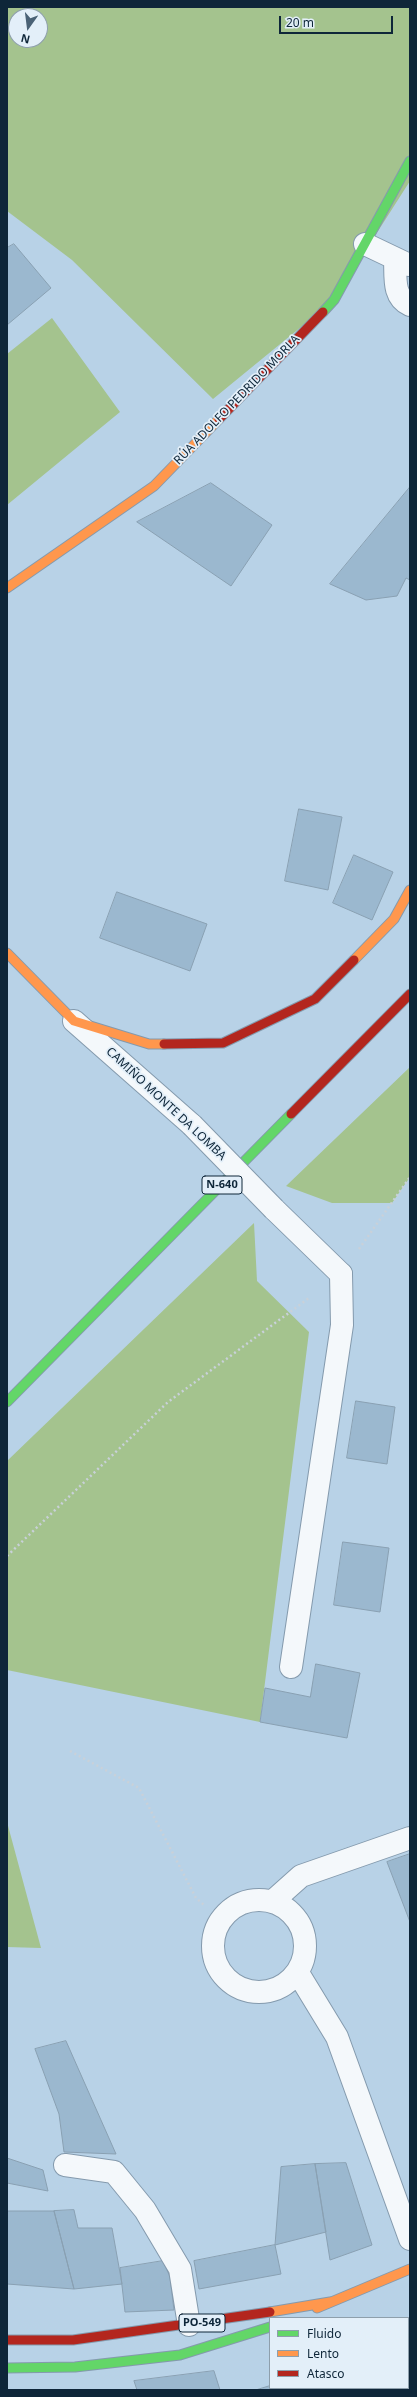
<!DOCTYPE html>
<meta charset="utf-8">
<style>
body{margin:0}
#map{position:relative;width:417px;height:2397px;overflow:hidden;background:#b8d2e7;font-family:"Noto Sans",sans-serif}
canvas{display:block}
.frame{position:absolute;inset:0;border:8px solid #0e2639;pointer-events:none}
.legend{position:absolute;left:269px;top:2317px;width:140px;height:72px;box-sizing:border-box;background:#e3eff9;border:1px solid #8e9fac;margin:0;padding:5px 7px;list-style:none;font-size:12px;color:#0e2639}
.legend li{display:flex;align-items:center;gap:8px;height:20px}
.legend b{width:20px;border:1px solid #8e9fac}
.north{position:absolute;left:8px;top:8px;width:40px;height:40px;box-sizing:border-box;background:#e3eff9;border:1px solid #8e9fac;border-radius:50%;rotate:194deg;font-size:11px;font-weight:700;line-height:16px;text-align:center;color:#0e2639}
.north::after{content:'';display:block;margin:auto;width:14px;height:18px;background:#4a6276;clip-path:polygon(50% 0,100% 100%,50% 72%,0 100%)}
.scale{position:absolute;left:279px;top:16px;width:114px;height:18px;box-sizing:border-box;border:2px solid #0e2639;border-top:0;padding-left:5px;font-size:12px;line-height:14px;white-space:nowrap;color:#0e2639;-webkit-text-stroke:3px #e3eff9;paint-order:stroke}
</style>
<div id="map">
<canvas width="417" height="2397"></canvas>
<div class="frame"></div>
<ul class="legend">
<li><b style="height:5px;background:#63d668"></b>Fluido</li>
<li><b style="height:5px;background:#ff974d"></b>Lento</li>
<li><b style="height:5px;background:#b3261e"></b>Atasco</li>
</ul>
<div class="north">N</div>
<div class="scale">20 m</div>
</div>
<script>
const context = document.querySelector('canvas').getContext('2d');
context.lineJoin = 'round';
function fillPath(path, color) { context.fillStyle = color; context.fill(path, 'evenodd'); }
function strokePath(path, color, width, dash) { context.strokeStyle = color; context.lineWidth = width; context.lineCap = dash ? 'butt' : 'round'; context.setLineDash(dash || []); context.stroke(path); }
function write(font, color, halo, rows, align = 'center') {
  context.font = font + ' "Noto Sans",sans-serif'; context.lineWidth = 3.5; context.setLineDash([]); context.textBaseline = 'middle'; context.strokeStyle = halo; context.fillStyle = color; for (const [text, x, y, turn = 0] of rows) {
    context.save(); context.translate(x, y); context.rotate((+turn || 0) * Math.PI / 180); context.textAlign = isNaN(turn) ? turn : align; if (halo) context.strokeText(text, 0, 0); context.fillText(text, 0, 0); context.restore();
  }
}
fillPath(new Path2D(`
 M 7,7 L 410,7 L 410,181 L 334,300 L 213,399 L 72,260 L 7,211 ZM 16,16 L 40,16 L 40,40 L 16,40 Z
 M 52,318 L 120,412 L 7,505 L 7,354 Z
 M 410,1067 L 410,1177 L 392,1203 L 332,1203 L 286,1186 Z
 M 254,1223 L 257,1281 L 309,1332 L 260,1722 L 7,1670 L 7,1461 Z
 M 7,1822 L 41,1948 L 7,1947 Z`), '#a4c38e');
const building = new Path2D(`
 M 14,244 L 51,288 L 7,325 L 7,248 Z
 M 211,483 L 272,525 L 231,586 L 137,522 Z
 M 410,487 L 410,580 L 406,578 L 397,596 L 366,600 L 330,584 Z
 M 299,809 L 342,817 L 328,890 L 285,881 Z
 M 354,855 L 393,872 L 372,920 L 333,903 Z
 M 117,892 L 207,924 L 190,971 L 100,938 Z
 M 356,1401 L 395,1407 L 387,1464 L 347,1458 Z
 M 343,1542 L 389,1548 L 380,1612 L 334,1605 Z
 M 316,1664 L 360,1673 L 347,1738 L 260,1722 L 265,1688 L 310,1697 Z
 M 410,1854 L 410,1922 L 387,1862 Z
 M 66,2041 L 116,2154 L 64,2152 L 59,2114 L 35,2049 Z
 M 7,2158 L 43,2170 L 48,2191 L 7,2183 Z
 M 346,2163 L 372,2245 L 330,2260 L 315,2164 Z
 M 315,2164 L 326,2232 L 275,2245 L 281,2167 Z
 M 74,2210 L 78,2228 L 112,2228 L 122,2284 L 74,2289 L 54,2211 Z
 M 7,2211 L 54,2211 L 74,2289 L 7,2284 Z
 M 275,2245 L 281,2274 L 199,2289 L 194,2261 Z
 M 163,2261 L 170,2277 L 174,2310 L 125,2312 L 120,2268 Z
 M 410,2323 L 410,2380 L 408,2374 L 408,2324 Z
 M 214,2371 L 220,2390 L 137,2390 L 134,2381 Z
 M 270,2386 L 270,2388 L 343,2388 L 344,2390 L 256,2390 Z`);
fillPath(building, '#9bb8cf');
strokePath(building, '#89a0b2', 1);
const lane = new Path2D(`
 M 365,244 L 409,265
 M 395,259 C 396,276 392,297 410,305
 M 291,1667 L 342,1325 L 341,1274
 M213 1946a46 46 0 1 1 92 0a46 46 0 1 1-92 0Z
 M 273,1901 L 301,1876 L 410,1838
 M 298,1973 L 337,2037 L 410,2239
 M 65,2165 L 114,2172 L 145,2210 L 180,2269 L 189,2325`);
const street = new Path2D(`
 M 74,1021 L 192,1125
 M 274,1209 L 341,1274`);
const fast = new Path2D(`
 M 323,312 L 334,300 L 410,161
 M 7,1402 L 291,1114
 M 7,2368 L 75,2367 L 180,2355 L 270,2327`);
const slow = new Path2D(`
 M 7,588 L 154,486 L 219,419
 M 7,953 L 74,1021 L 149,1044 L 164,1044
 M 354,960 L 394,919 L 410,890
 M 317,2308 L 410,2269
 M 270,2312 L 330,2302`);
const jam = new Path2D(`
 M 219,419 L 323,312
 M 164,1044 L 223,1043 L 315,999 L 354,960
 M 291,1114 L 410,994
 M 7,2340 L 73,2340 L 270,2312`);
strokePath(lane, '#849aad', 24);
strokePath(street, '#849aad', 24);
strokePath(fast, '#849aad', 11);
strokePath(slow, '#849aad', 11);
strokePath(jam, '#849aad', 11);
strokePath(new Path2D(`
 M 359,1249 L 410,1177
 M 7,1556 L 168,1402 L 309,1298
 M 70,1751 L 139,1788 L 196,1898 L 204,1905
 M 366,2388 L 367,2390`), '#c9d1d9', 2.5, [2, 3]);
strokePath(lane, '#f4f8fb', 22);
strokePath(street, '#f4f8fb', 22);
strokePath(fast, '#63d668', 9);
strokePath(slow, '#ff974d', 9);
strokePath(jam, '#b3261e', 9);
const streetBridge = new Path2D(`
 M 192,1125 L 274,1209`);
strokePath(streetBridge, '#849aad', 24, []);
strokePath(streetBridge, '#f4f8fb', 22);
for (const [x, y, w] of [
 [222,1185,40],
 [202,2323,46]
]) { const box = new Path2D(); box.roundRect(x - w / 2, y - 9, w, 18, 3); context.fillStyle = '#e3eff9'; context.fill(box); strokePath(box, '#0e2639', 1); }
write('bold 11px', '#0e2639', null, [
 ["N-640",222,1185],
 ["PO-549",202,2323]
]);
write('12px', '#0e2639', '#e3eff9', [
 ["RÚA ADOLFO PEDRIDO MORLA",237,400,-46],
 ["CAMIÑO MONTE DA LOMBA",166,1104,43]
]);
</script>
